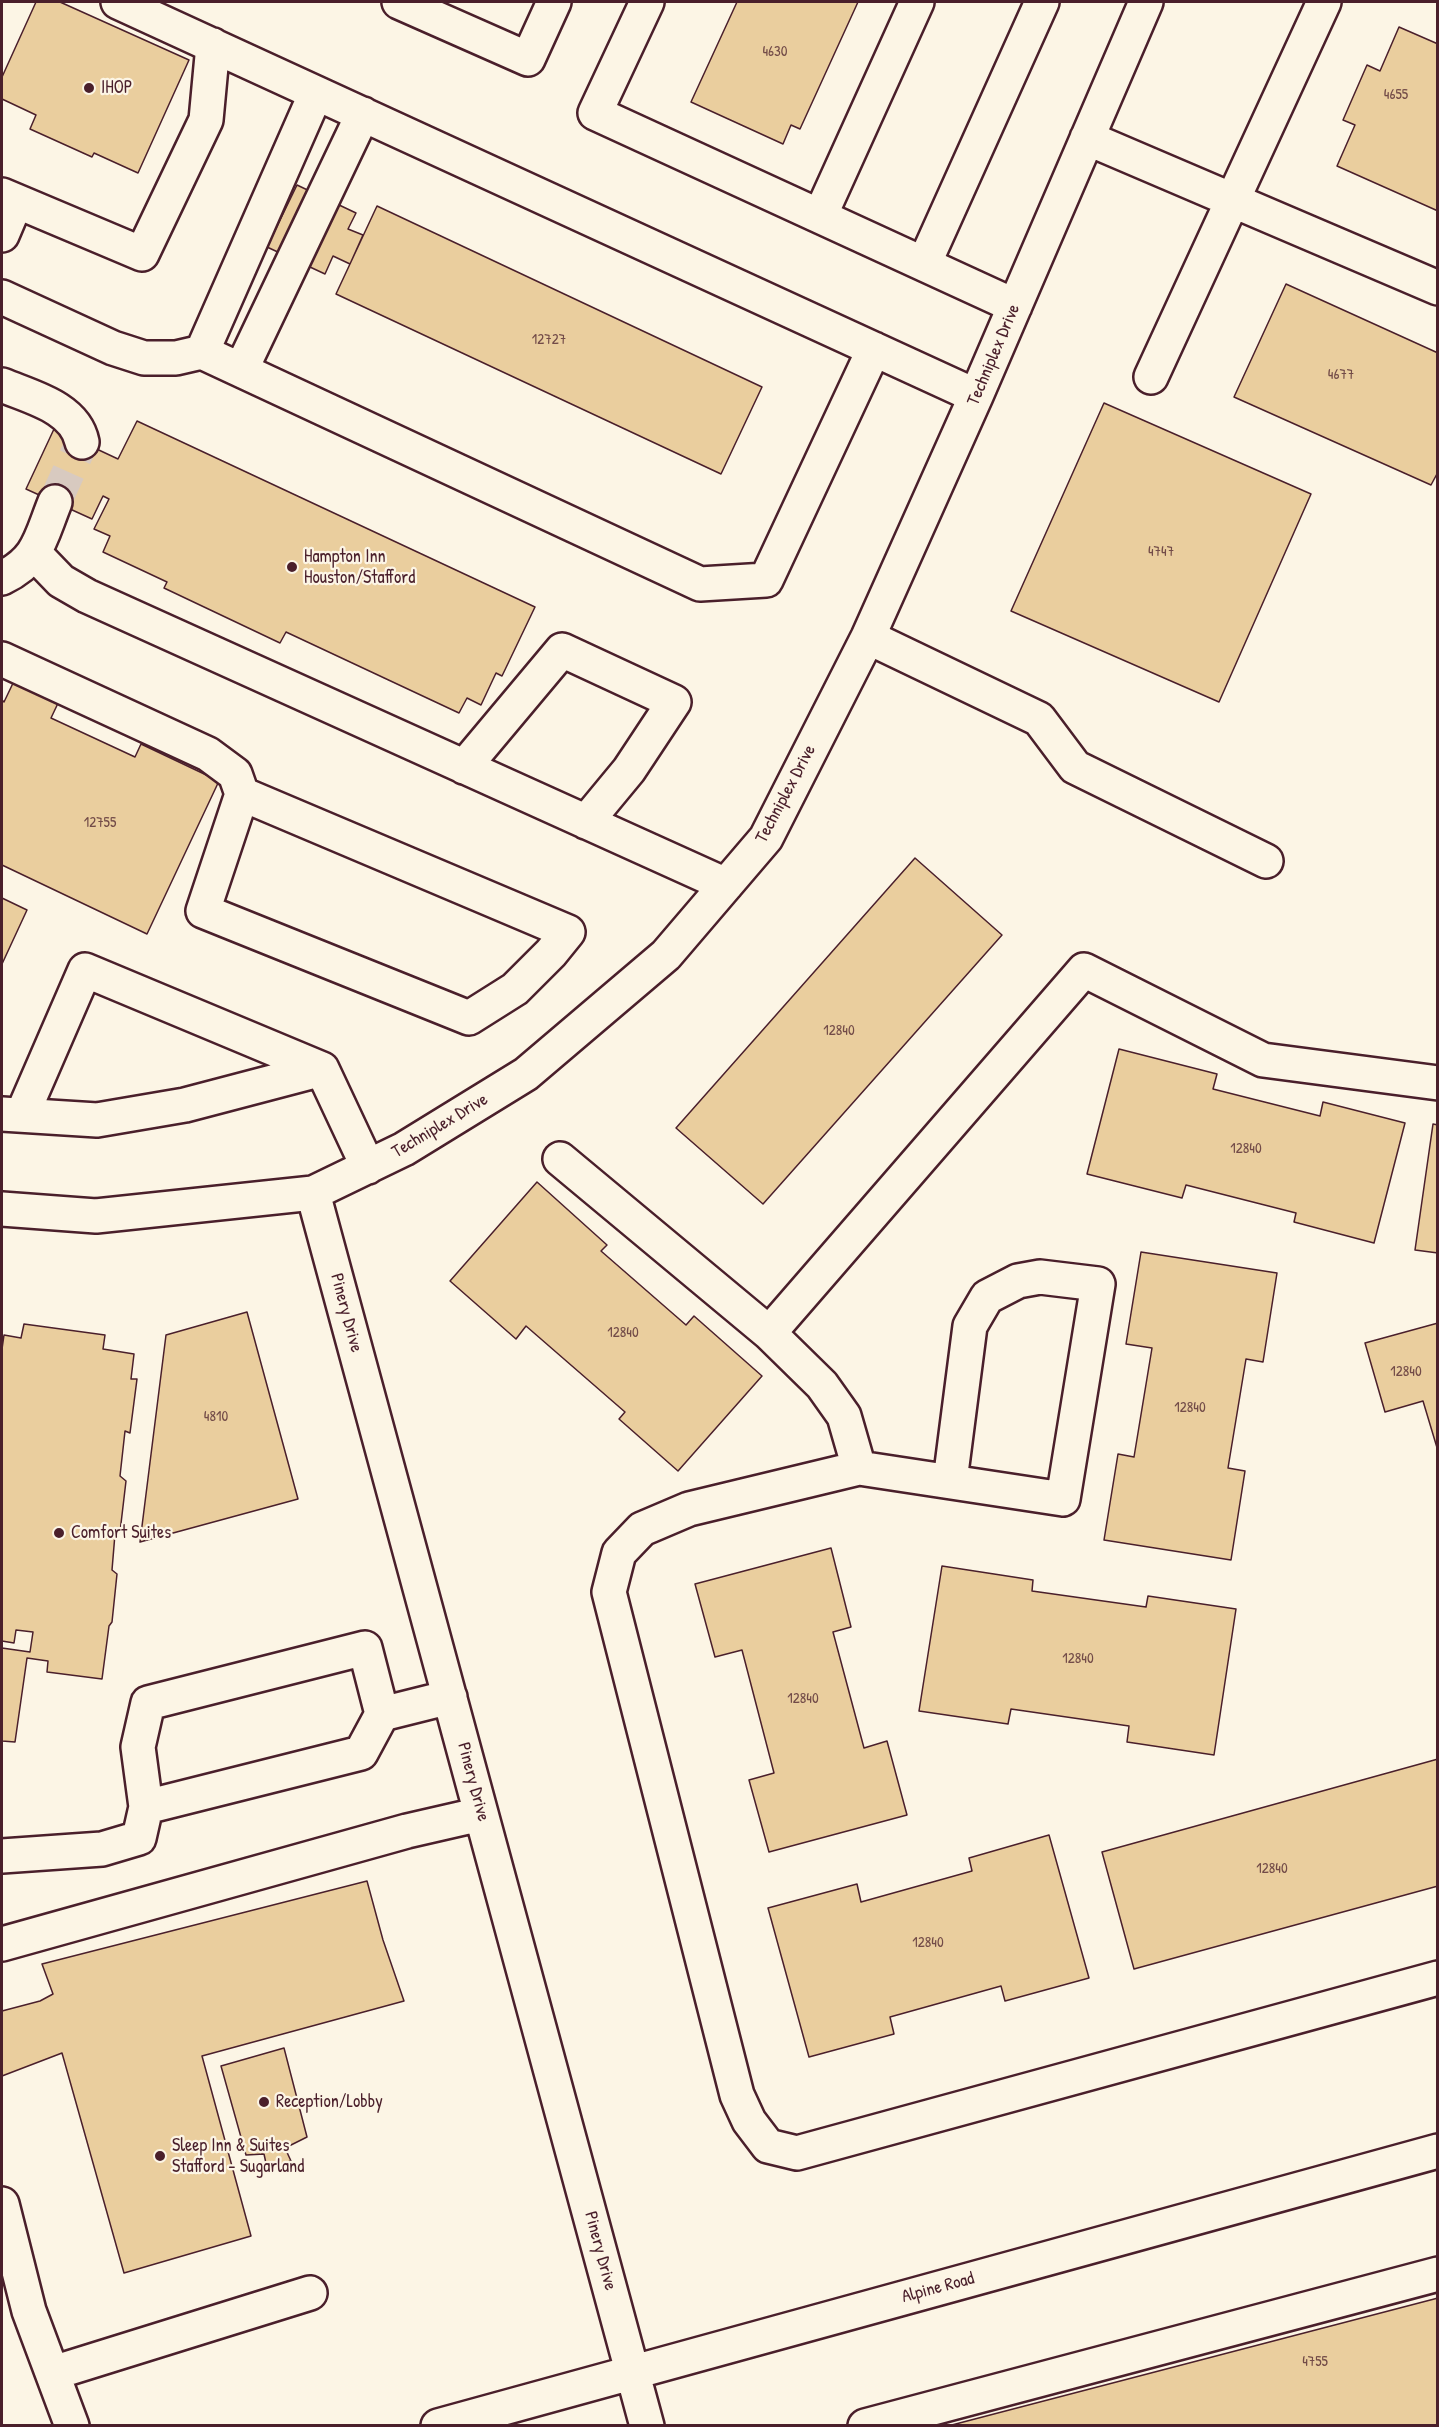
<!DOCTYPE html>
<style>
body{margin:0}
#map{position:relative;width:1439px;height:2427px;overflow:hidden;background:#fcf5e5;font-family:"Patrick Hand",sans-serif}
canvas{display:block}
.frame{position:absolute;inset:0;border:3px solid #4a1f2b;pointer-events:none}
</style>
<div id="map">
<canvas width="1439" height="2427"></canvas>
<div class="frame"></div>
</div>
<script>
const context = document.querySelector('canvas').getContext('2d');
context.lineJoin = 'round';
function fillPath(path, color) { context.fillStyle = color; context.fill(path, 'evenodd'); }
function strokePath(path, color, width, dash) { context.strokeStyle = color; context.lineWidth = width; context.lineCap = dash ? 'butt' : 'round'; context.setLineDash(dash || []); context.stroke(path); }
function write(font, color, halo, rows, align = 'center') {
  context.font = font + ' "Patrick Hand",sans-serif'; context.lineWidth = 4.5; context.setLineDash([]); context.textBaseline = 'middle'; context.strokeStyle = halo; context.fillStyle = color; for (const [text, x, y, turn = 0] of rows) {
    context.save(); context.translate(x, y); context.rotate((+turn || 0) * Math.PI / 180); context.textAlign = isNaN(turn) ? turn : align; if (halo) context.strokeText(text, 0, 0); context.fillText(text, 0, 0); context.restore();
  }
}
const building = new Path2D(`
 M 36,2 L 60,2 L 189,60 L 138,173 L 94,153 L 92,157 L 30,129 L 36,115 L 2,99 L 2,77 Z
 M 737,2 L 858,2 L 800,129 L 791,125 L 783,144 L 691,102 Z
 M 1399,27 L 1438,44 L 1438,211 L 1337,166 L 1355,125 L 1343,120 L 1367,65 L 1380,71 Z
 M 297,185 L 356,213 L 348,229 L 363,235 L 350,264 L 333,256 L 325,274 L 267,247 Z
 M 377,206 L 762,387 L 721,474 L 336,294 Z
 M 1286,284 L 1438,353 L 1438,472 L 1431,485 L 1234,397 Z
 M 1104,403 L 1311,494 L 1219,702 L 1011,611 Z
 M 137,421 L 535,607 L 502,676 L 496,673 L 481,705 L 467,698 L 459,713 L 286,632 L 280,643 L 164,588 L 167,582 L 103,552 L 110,536 L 94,529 L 109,499 L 103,496 L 92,519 L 26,489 L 54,429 L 118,459 Z
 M 15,679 L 60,699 L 51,718 L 135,757 L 141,744 L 219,781 L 147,934 L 2,865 L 2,700 L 4,702 Z
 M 915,858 L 1002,935 L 763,1204 L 676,1128 Z
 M 2,898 L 27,910 L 2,964 Z
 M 1119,1049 L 1217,1074 L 1213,1089 L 1320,1116 L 1323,1102 L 1405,1123 L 1374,1243 L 1294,1222 L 1296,1213 L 1186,1185 L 1182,1198 L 1087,1174 Z
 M 1433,1124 L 1438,1125 L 1438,1253 L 1415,1250 Z
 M 537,1182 L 607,1245 L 601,1251 L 686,1325 L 694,1316 L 762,1376 L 678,1471 L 619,1419 L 625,1412 L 526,1326 L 516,1339 L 450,1281 Z
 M 1141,1252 L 1277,1273 L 1263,1362 L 1246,1359 L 1228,1468 L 1245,1471 L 1231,1560 L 1104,1540 L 1118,1454 L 1134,1457 L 1152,1348 L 1126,1344 Z
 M 247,1312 L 298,1499 L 140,1542 L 166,1335 Z
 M 1438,1323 L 1438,1451 L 1423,1401 L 1385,1412 L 1365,1343 Z
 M 24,1324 L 105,1335 L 103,1349 L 134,1354 L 131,1379 L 137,1379 L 130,1433 L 125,1431 L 120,1476 L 126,1481 L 120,1532 L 115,1534 L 112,1570 L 117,1574 L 112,1622 L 109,1626 L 102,1679 L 47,1672 L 48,1661 L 27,1658 L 15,1742 L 2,1741 L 2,1648 L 30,1652 L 33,1632 L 16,1630 L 14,1643 L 2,1641 L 2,1349 L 4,1335 L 21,1338 Z
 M 831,1548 L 851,1627 L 833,1632 L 864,1748 L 887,1741 L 907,1815 L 769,1852 L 749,1780 L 774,1773 L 742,1650 L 715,1657 L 695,1584 Z
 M 942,1566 L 1033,1580 L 1032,1591 L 1146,1607 L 1148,1596 L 1236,1609 L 1214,1755 L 1127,1742 L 1129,1726 L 1011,1709 L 1008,1724 L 919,1711 Z
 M 1438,1759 L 1438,1886 L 1134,1969 L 1102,1852 Z
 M 1049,1835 L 1089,1978 L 1005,2001 L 1001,1986 L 890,2017 L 894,2034 L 809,2057 L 768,1908 L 857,1884 L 861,1902 L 972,1871 L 969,1858 Z
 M 367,1881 L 383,1940 L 404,2001 L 202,2056 L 251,2236 L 124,2273 L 62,2053 L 2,2076 L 2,2011 L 40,2001 L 53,1994 L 42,1964 Z
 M 284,2048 L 307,2137 L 285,2148 L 291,2161 L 267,2168 L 264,2154 L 246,2155 L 221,2066 Z
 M 1438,2298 L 1438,2426 L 948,2426 Z`);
fillPath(building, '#eace9e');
strokePath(building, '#4a1f2b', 1.5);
strokePath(new Path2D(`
 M 55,502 L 82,442`), '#d8cac0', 33, [33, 16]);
const minor = new Path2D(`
 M 118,2 L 976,396
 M 399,2 L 528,59 L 554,2
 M 647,2 L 595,113 L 1015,306
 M 1087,138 L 1438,288
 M 2,195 L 142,254 L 206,120 L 213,45
 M 820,216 L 917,2
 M 2,235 L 16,202
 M 924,264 L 1042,2
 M 2,297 L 113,348 L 144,358 L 176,358 L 202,352 L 700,584 L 766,580 L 874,349
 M 202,352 L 316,93
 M 241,370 L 363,114
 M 1151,377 L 1324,2
 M 2,385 C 30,397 75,407 82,442
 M 34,553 L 61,581 L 87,596 L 726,885
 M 2,578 C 39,560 40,539 55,502
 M 868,637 L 1039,719 L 1075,767 L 1266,861
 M 2,659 L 208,754 L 235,774 L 242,794 L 203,911 L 469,1018 L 515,989 L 551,953 L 568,932 L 242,794
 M 464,767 L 562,650 L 674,702 L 629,770 L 586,822
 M 2,1114 L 97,1120 L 185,1105 L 322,1069 L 368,1167
 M 22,1115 L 85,970 L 322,1069
 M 560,1159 L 769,1333 L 822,1385 L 844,1416 L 859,1468
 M 313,1193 L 647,2426
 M 2,1209 L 96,1216 L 313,1193 L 404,1149 L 526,1074 L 666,955 L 766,838 L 868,637 L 976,396 L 1146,2
 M 769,1333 L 1084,970 L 1263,1060 L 1438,1083
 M 950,1481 L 970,1326 L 987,1297 L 1018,1281 L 1040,1277 L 1098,1284 L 1063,1499 L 859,1468 L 689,1509 L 642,1529 L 619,1553 L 609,1592 L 737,2095 L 749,2121 L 768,2146 L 797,2153 L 1438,1978
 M 146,1807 L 138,1747 L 148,1703 L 365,1648 L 382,1714
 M 2,1856 L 102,1849 L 139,1838 L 146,1807 L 361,1753 L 382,1714 L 450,1697
 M 2,1944 L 407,1831 L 481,1814
 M 2,2204 L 29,2311 L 72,2426
 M 53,2373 L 310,2293
 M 438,2426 L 1438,2151
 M 865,2426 L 1438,2274`);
strokePath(minor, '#4a1f2b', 38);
strokePath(minor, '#fcf5e5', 33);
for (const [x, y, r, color] of [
 [89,88,6,"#4a1f2b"],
 [292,567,6,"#4a1f2b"],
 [59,1533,6,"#4a1f2b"],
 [264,2102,6,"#4a1f2b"],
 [160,2156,6,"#4a1f2b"]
]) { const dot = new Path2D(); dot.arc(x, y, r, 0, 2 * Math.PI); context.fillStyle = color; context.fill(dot); strokePath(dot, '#fcf5e5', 2); }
write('15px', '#724b48', null, [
 ["4630",775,52],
 ["4655",1396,95],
 ["12727",549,340],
 ["4677",1341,375],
 ["4747",1161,552],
 ["12755",100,823],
 ["12840",839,1031],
 ["12840",1246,1149],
 ["12840",623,1333],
 ["12840",1406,1372],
 ["12840",1190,1408],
 ["4810",216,1417],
 ["12840",1078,1659],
 ["12840",803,1699],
 ["12840",1272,1869],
 ["12840",928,1943],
 ["4755",1315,2362]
]);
write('18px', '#4a1f2b', '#fcf5e5', [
 ["IHOP",101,88],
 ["Hampton Inn",304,557],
 ["Houston/Stafford",304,578],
 ["Comfort Suites",71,1533],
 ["Reception/Lobby",276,2102],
 ["Sleep Inn & Suites",172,2146],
 ["Stafford - Sugarland",172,2167]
], 'left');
write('18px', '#4a1f2b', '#fcf5e5', [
 ["Techniplex Drive",994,355,-67],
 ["Techniplex Drive",786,794,-62],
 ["Techniplex Drive",440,1126,-31],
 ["Pinery Drive",346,1313,75],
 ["Pinery Drive",473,1782,75],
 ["Pinery Drive",600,2251,75],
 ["Alpine Road",938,2288,-15]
]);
</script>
